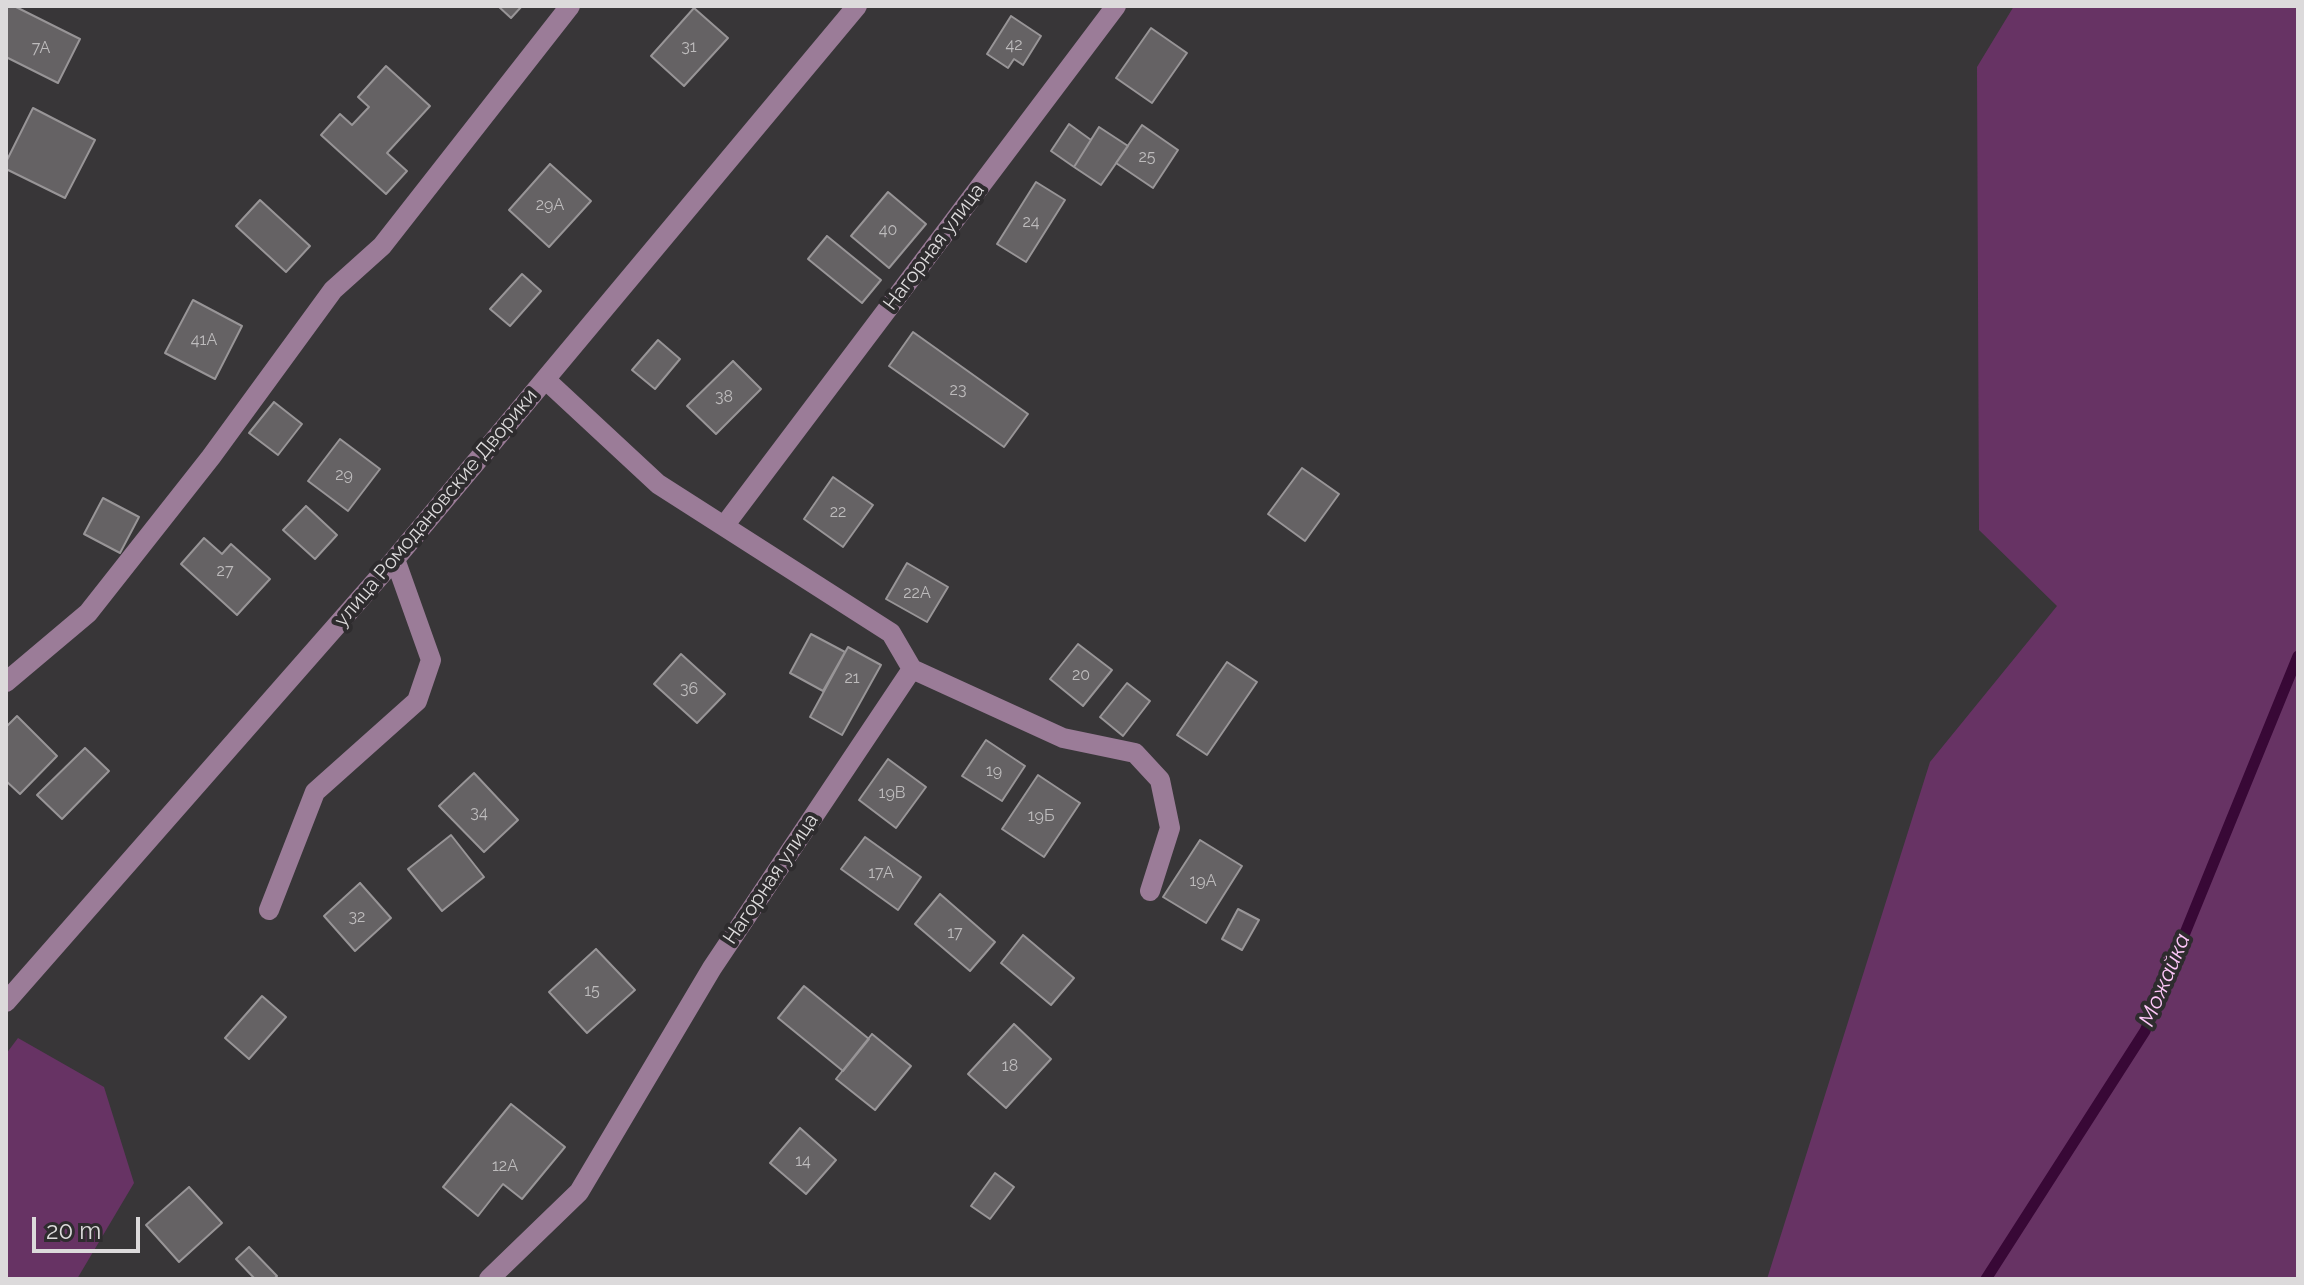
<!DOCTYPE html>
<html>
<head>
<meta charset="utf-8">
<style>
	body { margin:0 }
	#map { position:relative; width:2304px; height:1285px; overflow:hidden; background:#383638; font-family:Raleway,sans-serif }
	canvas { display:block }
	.frame { position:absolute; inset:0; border:8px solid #dcdadb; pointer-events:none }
	.scale { position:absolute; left:32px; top:1217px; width:108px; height:36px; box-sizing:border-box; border:4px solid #dcdadb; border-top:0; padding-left:10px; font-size:24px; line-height:28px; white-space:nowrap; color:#dcdadb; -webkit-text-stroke:6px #2e2c2e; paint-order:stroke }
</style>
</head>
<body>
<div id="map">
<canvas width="2304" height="1285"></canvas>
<div class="frame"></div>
<div class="scale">20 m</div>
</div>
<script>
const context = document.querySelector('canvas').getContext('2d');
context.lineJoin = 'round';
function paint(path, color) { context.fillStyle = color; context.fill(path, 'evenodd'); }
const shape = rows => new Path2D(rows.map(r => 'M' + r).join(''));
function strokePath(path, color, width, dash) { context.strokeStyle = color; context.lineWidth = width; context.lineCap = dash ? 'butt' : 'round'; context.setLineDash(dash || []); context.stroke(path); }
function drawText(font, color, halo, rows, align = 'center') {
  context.font = font + ' Raleway,sans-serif'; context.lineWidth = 8; context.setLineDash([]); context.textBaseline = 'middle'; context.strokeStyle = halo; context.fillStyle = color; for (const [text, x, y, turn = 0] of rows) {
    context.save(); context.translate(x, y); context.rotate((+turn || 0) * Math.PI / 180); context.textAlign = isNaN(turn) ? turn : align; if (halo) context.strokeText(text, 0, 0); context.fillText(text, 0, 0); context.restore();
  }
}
paint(shape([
	[2014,6,2298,6,2298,1279,1767,1279,1930,762,2057,606,1979,530,1977,67],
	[18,1038,104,1087,134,1183,77,1279,6,1279,6,1054]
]), '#673364');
strokePath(shape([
	[1986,1279,2145,1031,2298,656]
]), '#380836', 11);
const building = shape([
	[6,6,14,6,80,39,58,83,6,57,6,6],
	[498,6,522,6,511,18,498,6],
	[694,8,728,38,684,86,651,56,694,8],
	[1011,16,1041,36,1023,65,1014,59,1008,68,987,54,1011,16],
	[1151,28,1187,53,1152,103,1116,78,1151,28],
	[386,66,430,106,387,153,407,171,386,194,321,135,340,114,352,125,369,107,358,97,386,66],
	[33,108,95,140,65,198,6,169,6,162,33,108],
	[1069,124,1091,140,1074,167,1051,151,1069,124],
	[1142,125,1178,150,1153,188,1116,163,1142,125],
	[1099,127,1128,146,1101,185,1074,167,1099,127],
	[550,164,591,201,549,247,509,210,550,164],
	[1036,182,1065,200,1026,262,997,244,1036,182],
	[888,192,926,224,889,268,851,236,888,192],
	[260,200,310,246,286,272,236,226,260,200],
	[827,236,881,280,862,303,808,259,827,236],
	[522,274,541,291,510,326,490,309,522,274],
	[193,300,242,326,215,379,165,353,193,300],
	[913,332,1028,414,1004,447,889,366,913,332],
	[658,340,680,359,655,389,632,370,658,340],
	[733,361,761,389,716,434,687,406,733,361],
	[274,402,302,424,278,455,249,433,274,402],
	[340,439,380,469,348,511,308,481,340,439],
	[1302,468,1339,494,1305,541,1268,514,1302,468],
	[833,477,873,505,843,547,804,519,833,477],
	[103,498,139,517,120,553,84,534,103,498],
	[306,506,337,535,315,559,283,530,306,506],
	[204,538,222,554,231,544,270,579,237,615,181,564,204,538],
	[907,563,948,587,927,622,886,599,907,563],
	[811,634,845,652,823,691,790,673,811,634],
	[1078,644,1112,670,1083,706,1050,679,1078,644],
	[848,647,881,665,842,735,810,717,848,647],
	[681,654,725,694,697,723,654,684,681,654],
	[1227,662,1257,682,1207,755,1177,735,1227,662],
	[1127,683,1150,701,1123,736,1100,717,1127,683],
	[17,716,57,756,20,794,6,781,6,727,17,716],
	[986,740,1025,766,1002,801,962,776,986,740],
	[85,748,109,771,62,819,37,795,85,748],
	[888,759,926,787,896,828,859,800,888,759],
	[474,773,518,820,484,852,439,806,474,773],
	[1038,775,1080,803,1044,857,1002,829,1038,775],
	[451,835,484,877,442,911,408,869,451,835],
	[865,837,921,877,898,910,841,869,865,837],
	[1200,840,1242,866,1206,923,1163,897,1200,840],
	[360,883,391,918,355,951,324,916,360,883],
	[940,894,995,942,970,971,915,924,940,894],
	[1238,909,1259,920,1242,950,1222,939,1238,909],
	[1023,935,1074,978,1051,1005,1001,963,1023,935],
	[596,949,635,990,587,1033,549,992,596,949],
	[804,986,869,1039,843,1071,778,1018,804,986],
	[262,996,286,1017,249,1059,225,1038,262,996],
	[1014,1024,1051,1059,1006,1108,968,1074,1014,1024],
	[872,1034,911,1066,875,1110,836,1079,872,1034],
	[511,1104,565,1147,522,1199,503,1184,478,1216,443,1187,511,1104],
	[800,1128,836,1160,806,1194,770,1163,800,1128],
	[995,1173,1014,1187,990,1219,971,1206,995,1173],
	[189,1187,222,1223,179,1262,146,1225,189,1187],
	[249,1247,277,1276,274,1279,255,1279,236,1259,249,1247]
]);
paint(building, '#656264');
strokePath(building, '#989597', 2);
strokePath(shape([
	[546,380,658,484,891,633,912,669],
	[724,526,1116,6],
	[912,669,1063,738,1135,753,1160,780,1170,828,1150,891],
	[6,682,88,613,211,457,333,290,382,246,570,6],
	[269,910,315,792,417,701,431,660,395,559],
	[6,1002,395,559,857,6],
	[489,1279,579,1192,712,968,912,669]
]), '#9b7c98', 20);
drawText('16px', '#bebcbd', null, [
	["42",1014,45],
	["31",689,47],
	["7А",41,48],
	["25",1147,157],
	["29А",550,205],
	["24",1031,222],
	["40",888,230],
	["41А",204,340],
	["23",958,390],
	["38",724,397],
	["29",344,475],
	["22",838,512],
	["27",225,571],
	["22А",917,593],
	["20",1081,675],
	["21",852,678],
	["36",689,689],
	["19",994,771],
	["19В",892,793],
	["34",479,813],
	["19Б",1041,816],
	["17А",881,873],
	["19А",1203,881],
	["32",357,917],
	["17",955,933],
	["15",592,991],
	["18",1010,1066],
	["14",803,1161],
	["12А",505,1166]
]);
drawText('20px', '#dcdadb', '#2e2c2e', [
	["Нагорная улица",934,247,-53],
	["улица Ромодановские Дворики",436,508,-50],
	["Нагорная улица",771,879,-56]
]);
drawText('italic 22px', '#ffc8fa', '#2e2c2e', [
	["Можайка",2165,980,-67]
]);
</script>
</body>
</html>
